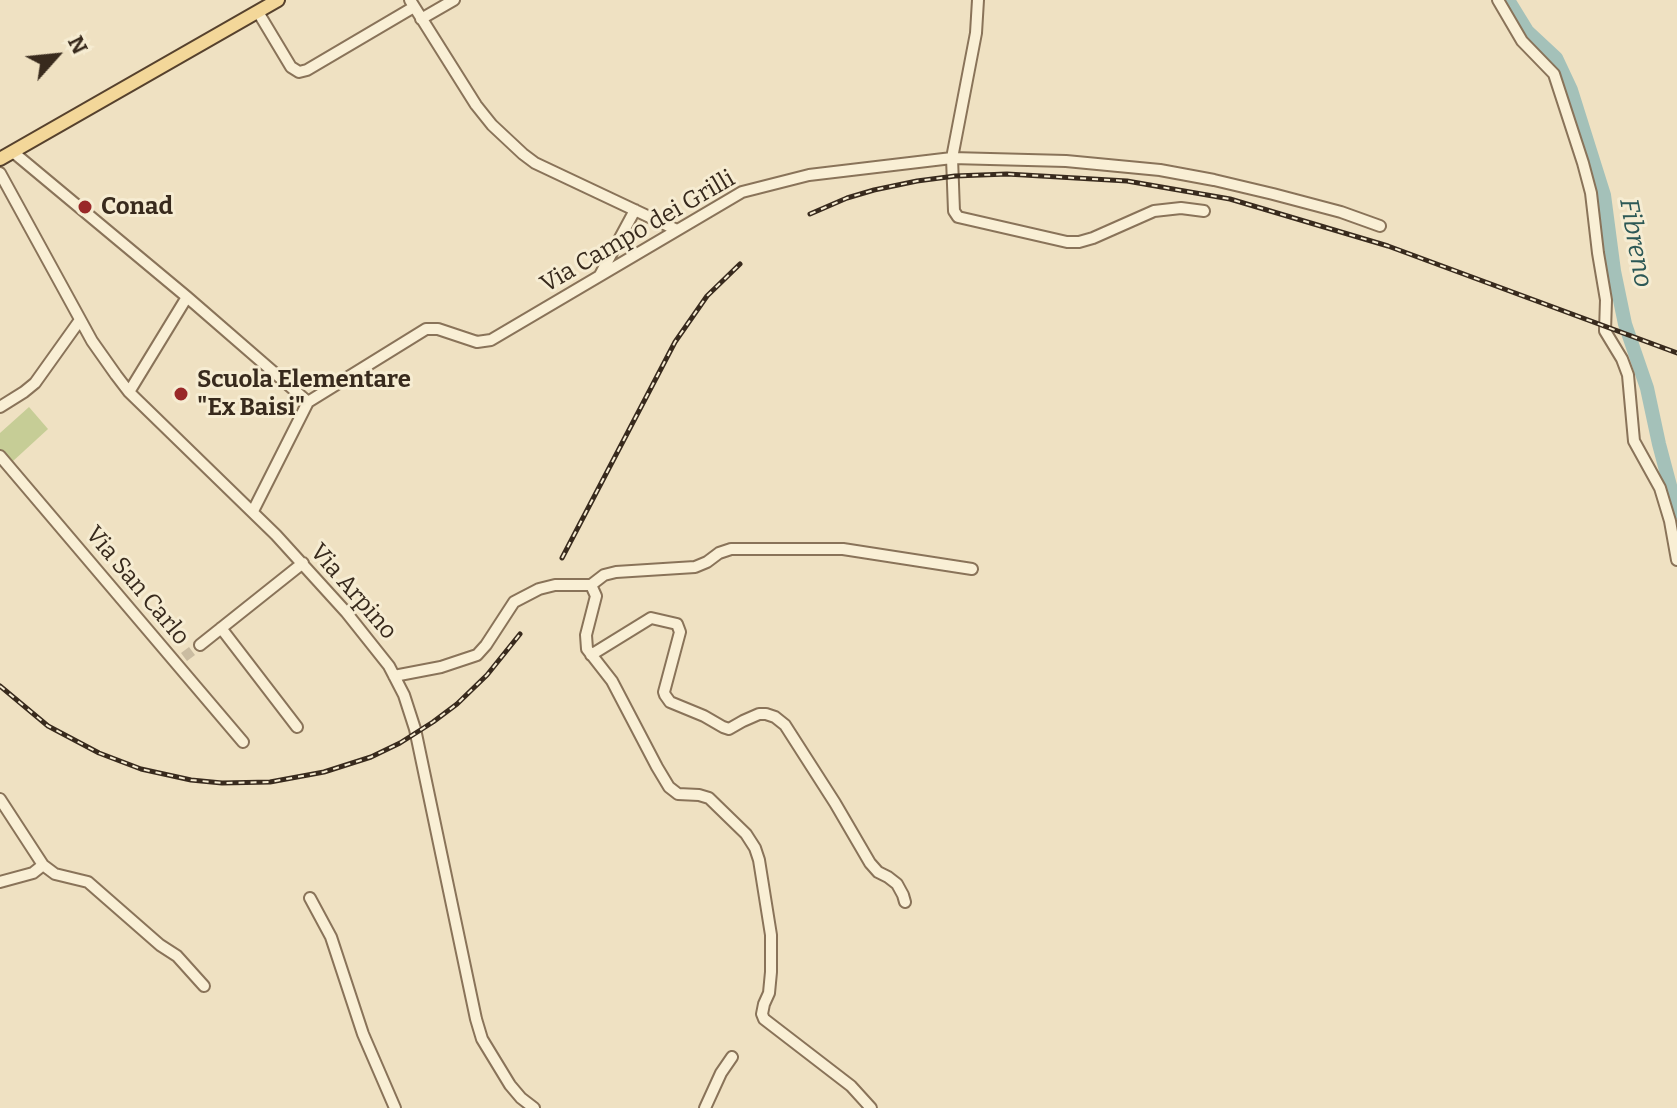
<!DOCTYPE html>
<html>
<head>
<meta charset="utf-8">
<style>
	body { margin:0 }
	#map { position:relative; width:1677px; height:1108px; overflow:hidden; background:#efe1c2; font-family:Bitter,serif }
	canvas { display:block }
	.north { position:absolute; left:16px; top:16px; width:80px; height:80px; -webkit-text-stroke:6px #f6ecd2; paint-order:stroke; rotate:63deg; font-size:22px; font-weight:700; line-height:32px; text-align:center; color:#382a1d }
	.north::after { content:''; display:block; margin:auto; width:28px; height:36px; background:#382a1d; clip-path:polygon(50% 0,100% 100%,50% 72%,0 100%) }
</style>
</head>
<body>
<div id="map">
<canvas width="1677" height="1108"></canvas>
<div class="north">N</div>
</div>
<script>
const context = document.querySelector('canvas').getContext('2d');
context.lineJoin = 'round';
function paint(path, color) { context.fillStyle = color; context.fill(path, 'evenodd'); }
const shape = rows => new Path2D(rows.map(r => 'M' + r).join(''));
function strokePath(path, color, width, dash) { context.strokeStyle = color; context.lineWidth = width; context.lineCap = dash ? 'butt' : 'round'; context.setLineDash(dash || []); context.stroke(path); }
function drawText(font, color, halo, rows, align = 'center') {
  context.font = font + ' Bitter,serif'; context.lineWidth = 6; context.setLineDash([]); context.textBaseline = 'middle'; context.strokeStyle = halo; context.fillStyle = color; for (const [text, x, y, turn = 0] of rows) {
    context.save(); context.translate(x, y); context.rotate((+turn || 0) * Math.PI / 180); context.textAlign = isNaN(turn) ? turn : align; if (halo) context.strokeText(text, 0, 0); context.fillText(text, 0, 0); context.restore();
  }
}
paint(shape([
	[29,407,48,429,12,462,0,449,0,433]
]), '#c6cd96');
strokePath(shape([
	[1508,0,1527,31,1556,58,1571,90,1604,195,1614,271,1625,324,1647,388,1659,444,1677,512]
]), '#a4c1b9', 14);
strokePath(shape([
	[184,657,200,645]
]), '#cabca1', 10, [10, 5]);
const minor = shape([
	[410,0,476,105,492,125,523,154,535,163,677,230],
	[1498,0,1522,41,1554,74,1583,163,1591,193,1598,253,1606,300,1605,331,1622,359,1628,375,1634,441,1660,488,1670,521,1677,560],
	[258,12,291,67,299,72,307,70,414,7],
	[421,19,454,0],
	[13,152,187,297,308,402,253,511],
	[0,173,92,341,116,375,129,392,276,535,346,612,389,666,404,695,415,729,476,1019,482,1039,510,1085,521,1098,534,1108],
	[1204,211,1181,208,1154,211,1093,238,1079,242,1067,242,958,217,954,211,952,158,1066,161,1160,170,1214,180,1273,194,1341,212,1380,226],
	[600,275,635,210],
	[129,392,187,297],
	[308,402,426,329,438,329,477,342,491,340,742,192,809,175,952,158,976,33,978,0],
	[0,407,24,392,35,383,80,320],
	[0,456,243,742],
	[591,585,596,596,586,635,587,649,612,681,657,767,669,787,678,794,699,795,709,798,746,834,755,848,759,860,771,935,771,972,769,993,764,1004,762,1014,764,1019,851,1086,871,1108],
	[221,628,297,727],
	[200,645,303,563],
	[591,655,651,618,677,624,680,632,664,692,665,695,670,702,704,716,723,727,729,729,743,721,759,714,766,714,775,717,785,725,835,803,870,863,878,872,888,877,897,884,903,895,905,902],
	[394,676,441,667,477,655,486,645,514,602,539,589,555,585,591,585,604,575,616,572,695,567,707,562,719,553,731,549,843,549,972,569],
	[0,799,43,865,55,874,88,882,160,945,177,956,204,986],
	[0,882,33,873,43,865],
	[310,898,331,937,363,1034,395,1108],
	[705,1108,721,1073,732,1057]
]);
const major = shape([
	[0,159,278,0]
]);
strokePath(minor, '#897359', 14);
strokePath(major, '#56412d', 16);
strokePath(minor, '#f9efd5', 10);
strokePath(major, '#f3d799', 12);
const rail = shape([
	[810,214,847,198,874,190,917,181,955,176,1007,174,1127,181,1230,199,1388,246,1677,353],
	[562,558,675,342,707,296,740,264],
	[0,686,48,726,99,753,141,769,191,780,222,783,270,782,324,772,371,757,400,743,433,722,457,704,487,675,520,634]
]);
strokePath(rail, '#382a1d', 5);
strokePath(rail, '#f6ecd2', 2, [6]);
for (const [x, y, r, color] of [
	[85,207,8,"#992828"],
	[181,394,8,"#992828"]
]) { const dot = new Path2D(); dot.arc(x, y, r, 0, 2 * Math.PI); context.fillStyle = color; context.fill(dot); strokePath(dot, '#f6ecd2', 3); }
drawText('bold 24px', '#382a1d', '#f6ecd2', [
	["Conad",101,207],
	["Scuola Elementare",197,380],
	["\"Ex Baisi\"",197,408]
], 'left');
drawText('24px', '#382a1d', '#f6ecd2', [
	["Via Campo dei Grilli",638,232,-30],
	["Via San Carlo",137,586,50],
	["Via Arpino",353,592,49]
]);
drawText('italic 26px', '#2c5856', '#f6ecd2', [
	["Fibreno",1635,243,80]
]);
</script>
</body>
</html>
